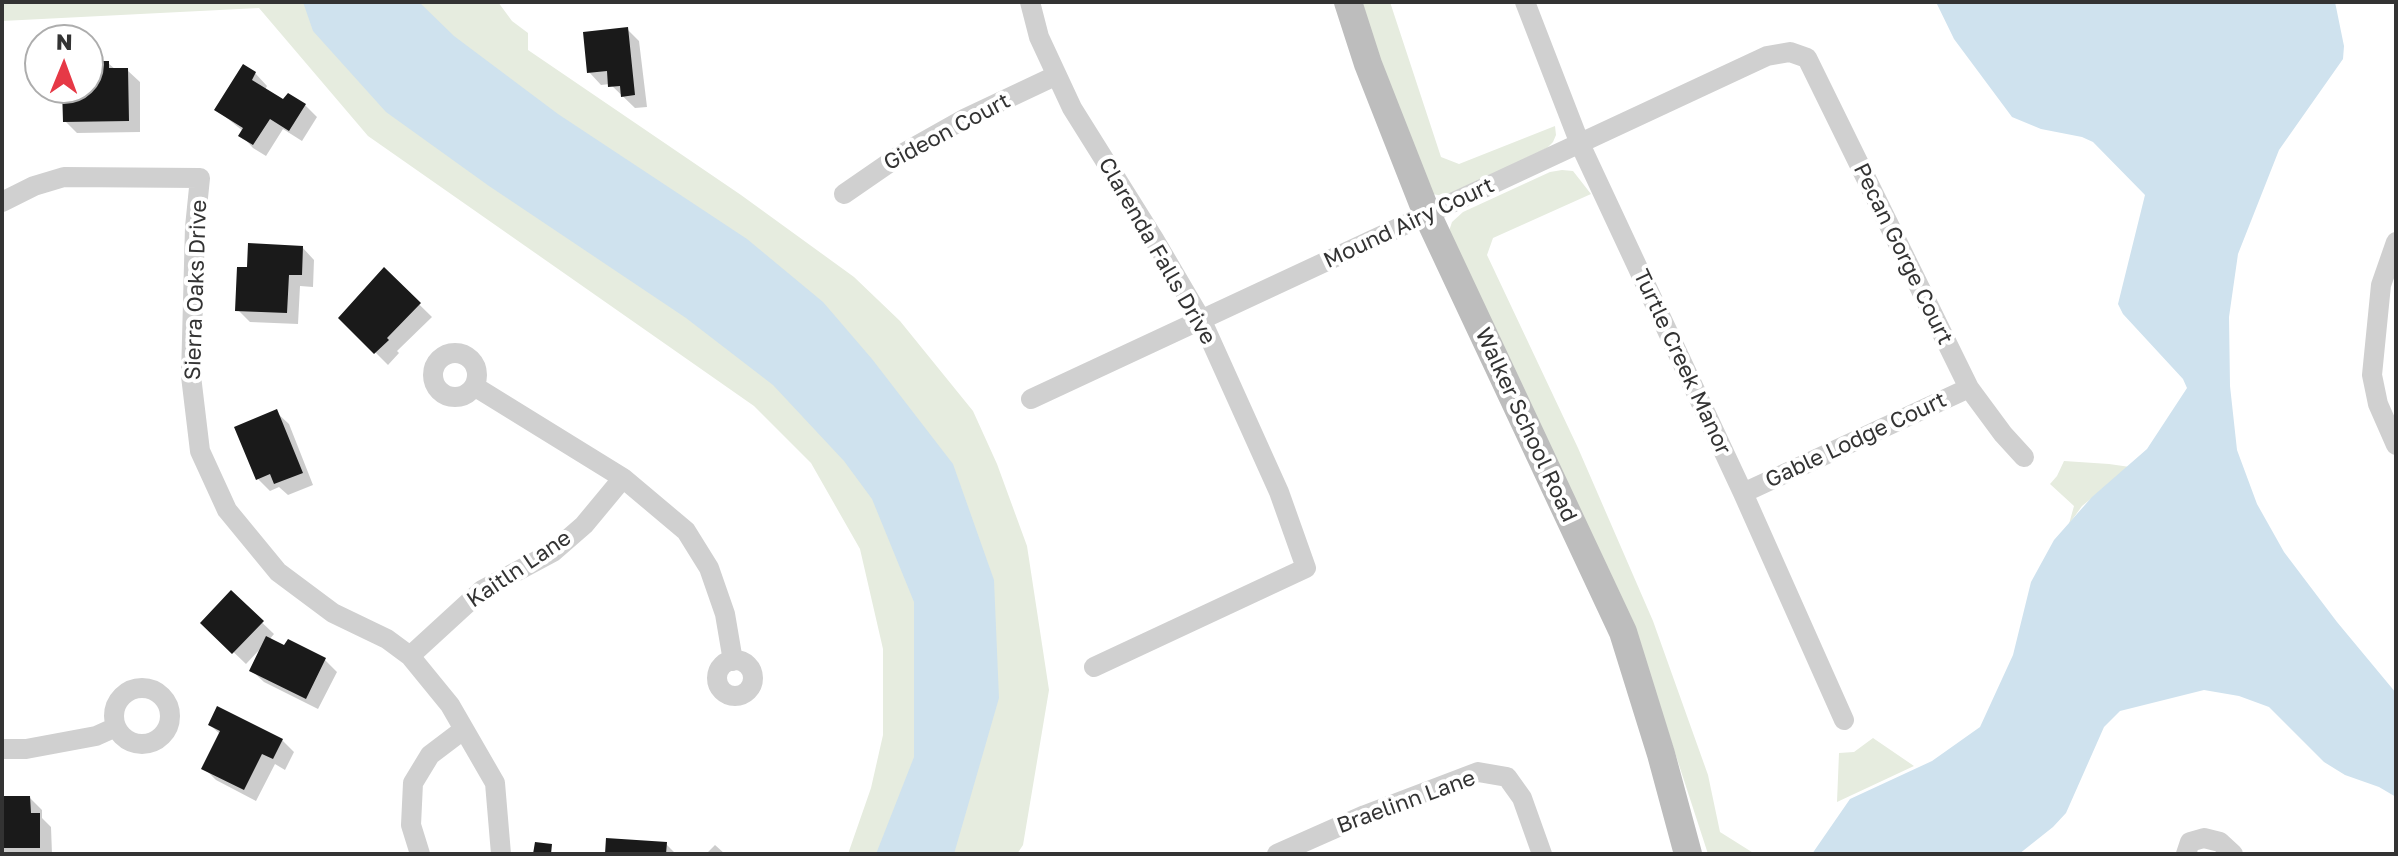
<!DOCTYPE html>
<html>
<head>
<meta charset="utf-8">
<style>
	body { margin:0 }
	#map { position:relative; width:2398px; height:856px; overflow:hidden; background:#fff; font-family:"Golos Text",sans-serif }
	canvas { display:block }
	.frame { position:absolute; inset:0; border:4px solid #333; pointer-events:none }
	.north { position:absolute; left:24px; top:24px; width:80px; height:80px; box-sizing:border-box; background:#fff; border:2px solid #adadad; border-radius:50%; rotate:1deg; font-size:22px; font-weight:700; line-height:32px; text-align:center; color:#333 }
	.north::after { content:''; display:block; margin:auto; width:28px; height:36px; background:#e63946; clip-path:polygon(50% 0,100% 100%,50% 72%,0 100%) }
</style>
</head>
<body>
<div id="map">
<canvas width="2398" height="856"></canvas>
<div class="frame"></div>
<div class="north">N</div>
</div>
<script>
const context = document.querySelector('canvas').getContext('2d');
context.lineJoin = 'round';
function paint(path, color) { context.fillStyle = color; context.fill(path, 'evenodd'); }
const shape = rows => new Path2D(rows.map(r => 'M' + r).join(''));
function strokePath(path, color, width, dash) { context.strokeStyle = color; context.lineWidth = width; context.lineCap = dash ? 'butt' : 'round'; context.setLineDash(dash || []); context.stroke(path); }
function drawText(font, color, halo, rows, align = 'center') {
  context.font = font + ' "Golos Text",sans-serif'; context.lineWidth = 8; context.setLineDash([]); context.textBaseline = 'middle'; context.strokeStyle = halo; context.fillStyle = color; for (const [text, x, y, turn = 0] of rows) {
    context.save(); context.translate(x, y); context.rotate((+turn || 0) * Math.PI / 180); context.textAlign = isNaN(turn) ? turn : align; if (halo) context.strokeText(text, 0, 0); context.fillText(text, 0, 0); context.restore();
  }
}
paint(shape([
	[2,2,498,2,512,21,528,33,528,50,741,195,854,277,900,321,973,411,997,464,1027,546,1049,690,1023,845,1017,854,848,854,871,788,883,735,883,649,860,549,811,463,754,406,368,136,259,8,2,21],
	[1354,2,1390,2,1441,157,1459,164,1555,126,1556,135,1553,142,1547,148,1454,192,1444,196,1432,194],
	[1562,170,1573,171,1591,194,1493,238,1487,255,1578,448,1653,621,1708,775,1720,832,1755,854,1708,854,1636,633,1448,234,1452,222,1463,212,1550,172],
	[2064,461,2109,464,2130,467,2082,506,2069,524,2074,506,2050,484,2057,476],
	[1873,738,1914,766,1837,802,1839,753,1854,752]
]), '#e6ecdf');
paint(shape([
	[303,2,419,2,454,36,558,114,747,239,823,302,872,359,953,464,994,580,999,698,954,854,876,854,914,757,914,602,872,499,844,461,773,385,686,318,489,186,386,112,313,31],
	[1936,2,2335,2,2344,46,2343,59,2279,150,2238,254,2229,317,2230,386,2237,450,2257,504,2284,552,2337,622,2396,693,2396,797,2379,787,2345,775,2324,762,2269,707,2239,696,2204,690,2120,711,2104,727,2066,813,2053,827,2019,854,1812,854,1850,799,1932,761,1980,727,2013,655,2031,582,2054,540,2092,497,2147,449,2187,388,2183,379,2123,314,2118,304,2145,195,2093,142,2082,137,2041,129,2012,117,1954,39]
]), '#cfe2ee');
paint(shape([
	[627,29,639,41,647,107,635,108,610,84,601,85,589,72],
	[88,63,108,63,116,70,127,70,140,82,140,132,77,133,65,121,64,88,88,88],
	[255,73,267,86,265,90,284,102,305,105,317,117,302,141,283,129,266,156,253,148,241,135,243,131,217,110],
	[302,247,314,260,313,287,300,286,298,324,250,322,238,310,249,269],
	[384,270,432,317,397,351,399,353,388,365,341,318],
	[276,412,289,424,313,485,288,495,279,487,270,491,258,479],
	[231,593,274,634,269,640,325,660,337,672,318,709,264,682,251,670,262,647,246,664,203,623],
	[210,725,282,740,294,752,285,770,275,764,256,801,216,780,204,768,221,735],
	[2,794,6,798,30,798,42,810,42,818,51,827,52,854,2,854],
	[666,844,676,854,607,854],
	[715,845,725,854,706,854]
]), '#0003');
paint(shape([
	[628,27,635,95,621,97,620,86,608,87,607,71,587,73,583,32],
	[88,61,109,61,109,68,128,68,129,121,63,122,62,88,88,88],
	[243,64,256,72,252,80,283,99,288,93,306,104,289,131,270,119,253,145,238,136,243,128,214,110],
	[248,243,303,246,302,275,289,275,287,313,235,311,237,267,247,267],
	[384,267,421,303,387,338,389,340,374,354,338,318],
	[277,409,303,473,274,484,270,474,256,480,234,427],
	[231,590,264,621,232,654,200,623],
	[266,636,284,645,288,639,326,658,306,699,249,671],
	[217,706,283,739,273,759,262,754,244,790,201,769,220,731,208,725],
	[2,796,30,796,31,813,40,813,40,848,2,848],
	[606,838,667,842,666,854,605,854],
	[535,842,552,844,551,854,533,854]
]), '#1a1a1a');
strokePath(shape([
	[1030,2,1039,37,1072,108,1154,239,1202,321,1279,492,1306,568,1094,667],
	[1525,2,1580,144,1743,493,1844,720],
	[844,194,902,154,966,118,1055,76],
	[2,202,34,186,64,177,200,178,195,227,191,376,200,451,227,510,278,572,333,613,387,639,410,656,450,705,495,783,501,854],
	[2396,242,2381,285,2372,375,2378,404,2396,445],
	'433 375a22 22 0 1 1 44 0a22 22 0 1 1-44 0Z',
	[474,386,623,478,686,531,709,568,725,614,733,661],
	[1031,399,1767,56,1790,52,1807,58,1969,388,2003,434,2024,457],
	[1743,493,1969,388],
	[410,656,482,590,553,552,584,525,623,478],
	'717 678a18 18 0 1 1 36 0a18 18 0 1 1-36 0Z',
	'114 716a28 28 0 1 1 56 0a28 28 0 1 1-56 0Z',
	[2,749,26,749,96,736,116,727],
	[420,854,411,825,413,783,430,755,463,730],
	[1277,854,1365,815,1478,772,1507,777,1522,798,1542,854],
	[2186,854,2190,842,2204,838,2220,842,2233,854]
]), '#d0d0d0', 20);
strokePath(shape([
	[1348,2,1368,64,1427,214,1623,632,1661,754,1688,854]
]), '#bdbdbd', 28);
drawText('22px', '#333', '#fff', [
	["Gideon Court",947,132,-28],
	["Mound Airy Court",1409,223,-25],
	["Clarenda Falls Drive",1157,251,60],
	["Pecan Gorge Court",1903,254,64],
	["Sierra Oaks Drive",196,290,-88],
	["Turtle Creek Manor",1682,362,65],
	["Walker School Road",1526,425,65],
	["Gable Lodge Court",1856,440,-25],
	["Kaitln Lane",519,569,-34],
	["Braelinn Lane",1406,802,-20]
]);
</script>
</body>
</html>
